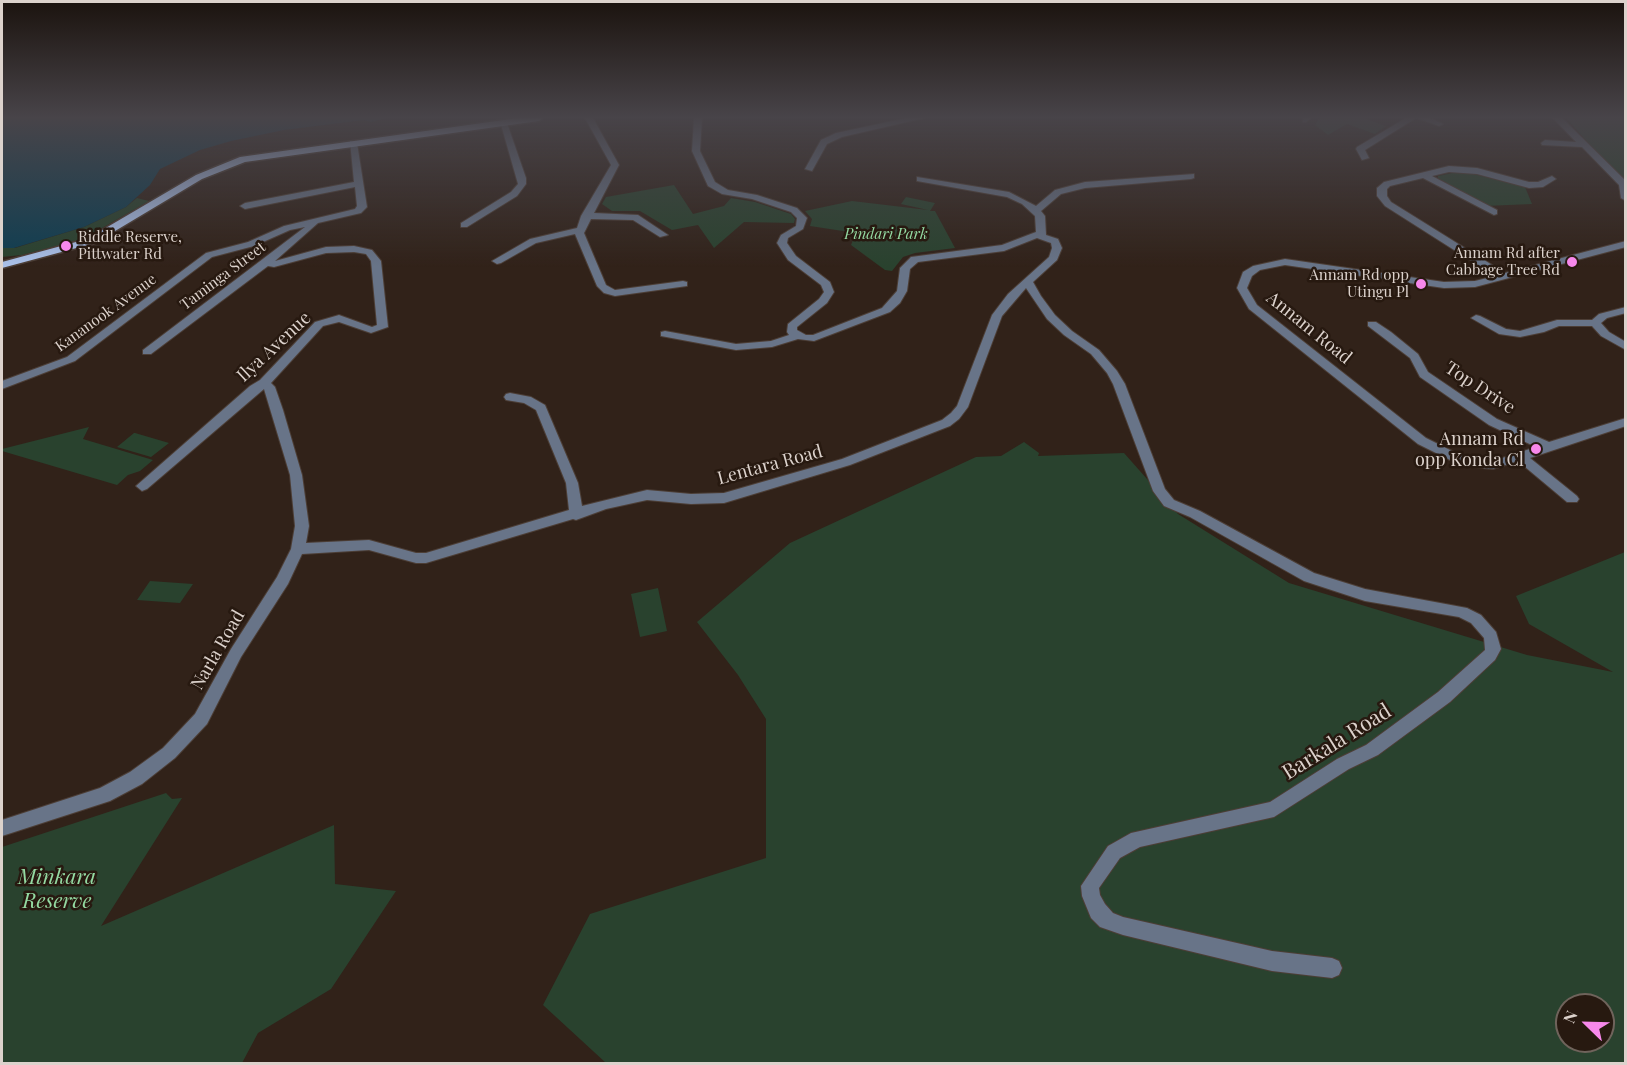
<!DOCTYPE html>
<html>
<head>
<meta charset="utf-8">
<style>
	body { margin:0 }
	#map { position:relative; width:1627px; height:1065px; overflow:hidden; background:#312219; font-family:"Playfair Display",serif }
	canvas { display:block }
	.frame { position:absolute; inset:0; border:3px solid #dcd2cc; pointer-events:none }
	.north { position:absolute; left:1555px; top:993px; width:60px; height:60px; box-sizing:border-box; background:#271910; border:2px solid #6f635b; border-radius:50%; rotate:293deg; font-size:16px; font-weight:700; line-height:24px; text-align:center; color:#dcd2cc }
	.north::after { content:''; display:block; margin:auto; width:21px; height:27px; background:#f788eb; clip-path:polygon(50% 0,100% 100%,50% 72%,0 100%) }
</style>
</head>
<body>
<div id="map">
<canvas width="1627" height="1065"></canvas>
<div class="frame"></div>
<div class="north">N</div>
</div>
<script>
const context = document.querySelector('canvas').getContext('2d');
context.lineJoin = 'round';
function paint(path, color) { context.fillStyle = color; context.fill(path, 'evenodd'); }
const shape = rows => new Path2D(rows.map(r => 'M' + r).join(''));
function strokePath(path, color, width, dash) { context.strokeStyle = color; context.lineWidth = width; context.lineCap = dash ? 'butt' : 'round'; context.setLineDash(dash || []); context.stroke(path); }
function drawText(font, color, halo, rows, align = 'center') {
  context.font = font + ' "Playfair Display",serif'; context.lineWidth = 5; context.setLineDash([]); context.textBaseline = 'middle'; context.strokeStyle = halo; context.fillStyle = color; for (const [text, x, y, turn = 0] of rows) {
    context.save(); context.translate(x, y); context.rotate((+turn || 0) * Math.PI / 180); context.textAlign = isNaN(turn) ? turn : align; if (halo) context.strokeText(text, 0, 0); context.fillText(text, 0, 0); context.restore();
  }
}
paint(shape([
	[1319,118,1364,118,1386,126,1375,134,1347,124,1328,135,1315,125],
	[1566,118,1625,118,1625,185,1625,184],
	[1462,171,1525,187,1532,204,1485,206,1438,178,1438,176],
	[674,185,693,214,724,206,731,198,755,202,791,214,795,219,794,223,744,222,714,248,698,225,672,230,640,211,612,211,602,204,606,197],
	[906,197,935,203,930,211,935,211,955,248,915,253,903,257,892,271,885,270,851,245,856,233,810,226,812,219,805,211,852,201,928,210,901,204],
	[137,198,149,201,83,239,22,255,2,257,2,248,15,248,84,227,126,207],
	[89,427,83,439,153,460,140,471,128,475,117,485,2,451,2,449],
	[134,433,135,433,169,443,151,457,117,447],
	[1024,442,1039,453,1038,456,1124,453,1178,514,1289,583,1527,655,1613,672,1529,624,1516,596,1625,552,1625,1063,606,1063,543,1005,590,914,766,858,766,719,738,675,697,622,790,543,976,457,1001,456],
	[1567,1005,1603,1005,1603,1041,1567,1041],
	[150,581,193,584,180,603,137,600],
	[658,588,667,631,640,637,631,594],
	[166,793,172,799,182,798,101,926,334,825,335,884,396,891,331,989,258,1033,242,1063,2,1063,2,847]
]), '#29422e');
paint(shape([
	[2,118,387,118,371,122,364,120,284,130,231,141,200,150,160,169,150,185,126,207,84,227,14,248,2,248]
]), '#0e3e52');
const minor = shape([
	[585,118,593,118,619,165,594,213,638,215,668,235,660,237,633,220,591,219,584,233,606,285,615,290,683,281,687,282,687,286,615,296,604,293,597,286,575,234,536,243,501,263,497,264,492,261,530,239,577,228,581,216,611,165,585,118],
	[694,118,702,118,700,151,715,182,728,190,757,195,797,208,807,218,803,229,788,238,787,243,796,256,830,282,834,292,827,303,797,327,797,330,806,335,813,335,882,308,897,291,900,268,911,257,1002,245,1036,232,1035,216,1022,204,1007,197,917,181,917,177,1009,192,1036,206,1055,190,1085,182,1194,174,1194,178,1191,179,1085,188,1061,194,1041,211,1045,216,1046,235,1058,239,1062,248,1057,260,1033,282,1041,296,1055,315,1072,331,1099,350,1117,371,1125,384,1165,489,1174,500,1200,511,1314,573,1365,589,1467,608,1481,615,1496,632,1501,649,1495,660,1450,702,1378,755,1349,769,1274,817,1140,847,1120,858,1099,888,1100,895,1105,904,1113,913,1123,917,1272,951,1332,958,1339,961,1342,968,1339,975,1332,978,1272,971,1123,935,1100,927,1091,918,1082,896,1081,886,1108,846,1131,833,1270,802,1337,759,1366,745,1438,692,1485,650,1484,638,1471,623,1459,617,1365,601,1304,581,1190,517,1164,506,1153,491,1113,384,1107,373,1091,354,1064,335,1047,319,1026,288,1002,316,968,407,959,419,950,426,850,465,724,503,691,504,647,500,606,509,576,520,573,519,426,563,416,563,369,550,302,554,288,584,241,657,207,724,175,758,142,784,110,801,2,836,2,820,100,788,130,772,163,748,195,714,231,649,277,577,291,549,295,526,290,475,264,389,147,489,142,491,136,486,250,386,260,380,315,322,339,315,372,327,377,325,371,261,366,254,354,252,326,253,274,267,268,266,151,354,143,354,143,350,305,227,290,230,254,246,212,257,75,361,2,389,2,381,67,357,206,253,248,242,284,226,355,209,357,206,355,187,245,209,240,206,245,203,354,182,350,141,357,143,367,207,361,213,318,223,275,261,326,247,354,246,372,250,381,261,388,327,371,333,339,322,323,326,271,383,275,387,283,410,302,475,309,526,306,543,369,540,416,553,426,553,569,510,566,483,536,410,524,403,506,400,504,397,506,394,510,393,531,397,545,405,578,483,582,506,647,490,691,494,724,493,842,459,942,420,951,413,957,406,992,315,1008,294,1049,257,1052,248,1051,243,1037,238,1004,251,918,262,910,269,907,291,900,303,890,312,814,341,798,339,772,347,736,350,661,336,661,332,665,331,736,344,771,341,789,335,787,332,788,324,819,299,824,292,821,285,788,260,777,243,781,235,796,226,797,218,791,212,752,199,722,194,708,186,692,151,694,118],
	[907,118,924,118,842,137,827,144,812,171,805,169,821,140,836,133,907,118],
	[1303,118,1311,118,1306,122,1303,122,1303,118],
	[1406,118,1416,118,1365,150,1369,158,1362,160,1356,149,1357,147,1406,118],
	[1417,118,1430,118,1443,124,1439,126,1417,118],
	[1553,118,1562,118,1626,181,1626,201,1621,198,1619,185,1582,147,1542,145,1541,143,1545,140,1576,142,1553,118],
	[500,121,507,123,526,178,526,184,517,196,467,227,461,227,461,223,511,192,518,184,500,121],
	[1449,166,1477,168,1529,182,1538,182,1552,176,1556,179,1543,187,1529,188,1477,174,1449,172,1432,176,1497,210,1497,214,1494,215,1423,178,1390,186,1387,189,1387,196,1391,202,1505,273,1626,241,1626,247,1475,287,1444,288,1285,265,1260,270,1252,276,1247,288,1257,305,1426,438,1458,454,1473,459,1493,461,1536,447,1489,425,1420,377,1410,358,1368,326,1368,322,1376,322,1391,332,1418,354,1428,372,1497,419,1549,442,1626,418,1626,426,1530,458,1577,496,1579,499,1577,502,1567,502,1518,461,1493,469,1472,467,1450,460,1418,444,1249,309,1237,288,1243,272,1253,266,1285,259,1444,282,1475,281,1495,276,1385,206,1377,196,1377,188,1384,182,1449,166],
	[1626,307,1626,313,1607,318,1601,323,1609,332,1626,342,1626,350,1601,336,1592,326,1559,326,1544,332,1520,337,1499,334,1471,318,1476,315,1480,316,1506,329,1520,331,1557,320,1592,320,1599,314,1626,307]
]);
const major = shape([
	[518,118,543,118,539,121,245,162,202,179,95,243,2,268,2,262,87,239,196,175,240,157,518,118]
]);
strokePath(minor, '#4c3e36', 2);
strokePath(major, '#4c3e36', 3);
paint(minor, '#687488');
paint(major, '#abc2eb');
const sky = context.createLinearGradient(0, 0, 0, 267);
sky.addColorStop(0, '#1b130e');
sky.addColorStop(0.44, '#484449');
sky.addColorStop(1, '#48444900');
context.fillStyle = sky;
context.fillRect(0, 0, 1627, 267);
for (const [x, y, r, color] of [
	[66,246,6,"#f788eb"],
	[1572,262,6,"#f788eb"],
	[1421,284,6,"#f788eb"],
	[1536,449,6,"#f788eb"]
]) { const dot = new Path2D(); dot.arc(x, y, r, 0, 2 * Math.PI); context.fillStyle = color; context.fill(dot); strokePath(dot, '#271910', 2); }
drawText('italic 15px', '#94daa2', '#271910', [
	["Pindari Park",886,234]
]);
drawText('15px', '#dcd2cc', '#271910', [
	["Riddle Reserve,",78,237,"left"],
	["Pittwater Rd",78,254,"left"],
	["Annam Rd after",1560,253],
	["Cabbage Tree Rd",1560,270],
	["Annam Rd opp",1409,275],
	["Utingu Pl",1409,292]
], 'right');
drawText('15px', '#dcd2cc', '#271910', [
	["Taminga Street",223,276,-37],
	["Kananook Avenue",106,313,-36]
]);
drawText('18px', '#dcd2cc', '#271910', [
	["Annam Road",1309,328,39],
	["Ilya Avenue",274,347,-43],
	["Top Drive",1480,388,33],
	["Lentara Road",770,465,-15],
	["Narla Road",218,650,-60]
]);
drawText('18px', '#dcd2cc', '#271910', [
	["Annam Rd",1524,439],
	["opp Konda Cl",1524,460]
], 'right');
drawText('21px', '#dcd2cc', '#271910', [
	["Barkala Road",1337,742,-32]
]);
drawText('italic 21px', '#94daa2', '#271910', [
	["Minkara",57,877],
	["Reserve",57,901]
]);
</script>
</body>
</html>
